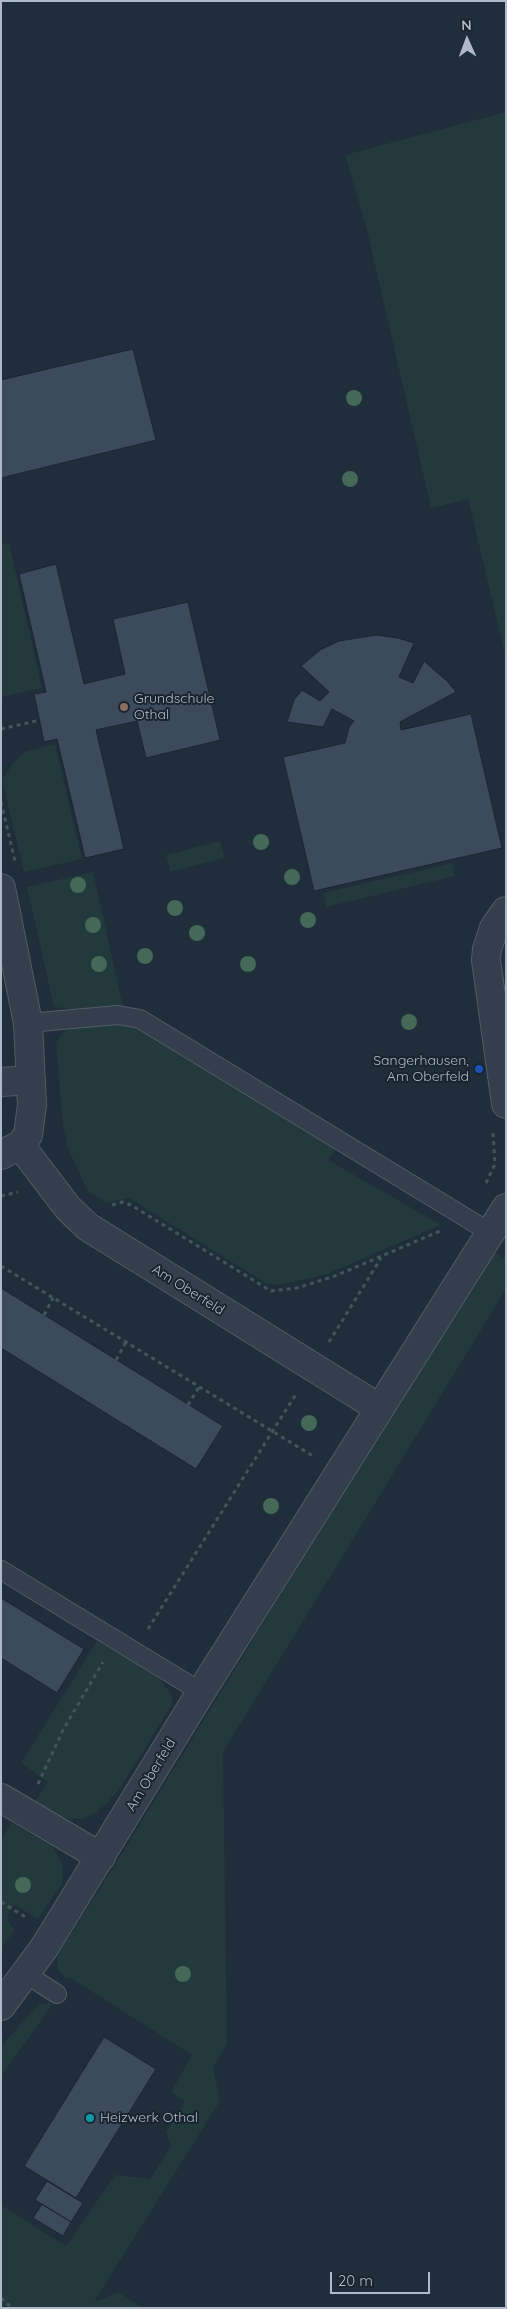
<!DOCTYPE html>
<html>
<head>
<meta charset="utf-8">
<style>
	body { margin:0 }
	#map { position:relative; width:507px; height:2309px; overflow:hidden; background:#202d3b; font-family:Quicksand,sans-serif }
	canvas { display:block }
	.frame { position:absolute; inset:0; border:2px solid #afb9c8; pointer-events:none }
	.north { position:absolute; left:442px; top:15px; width:50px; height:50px; -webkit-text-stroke:4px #192430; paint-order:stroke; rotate:358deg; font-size:14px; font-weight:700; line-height:20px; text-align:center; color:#afb9c8 }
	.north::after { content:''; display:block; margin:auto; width:18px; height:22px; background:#afb9c8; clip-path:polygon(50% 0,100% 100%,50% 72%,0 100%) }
	.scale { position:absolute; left:330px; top:2272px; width:100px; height:22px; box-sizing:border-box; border:2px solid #afb9c8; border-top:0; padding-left:6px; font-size:15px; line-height:18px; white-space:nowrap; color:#afb9c8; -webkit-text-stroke:4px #192430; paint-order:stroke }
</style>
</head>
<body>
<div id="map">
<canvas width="507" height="2309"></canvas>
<div class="frame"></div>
<div class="north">N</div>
<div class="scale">20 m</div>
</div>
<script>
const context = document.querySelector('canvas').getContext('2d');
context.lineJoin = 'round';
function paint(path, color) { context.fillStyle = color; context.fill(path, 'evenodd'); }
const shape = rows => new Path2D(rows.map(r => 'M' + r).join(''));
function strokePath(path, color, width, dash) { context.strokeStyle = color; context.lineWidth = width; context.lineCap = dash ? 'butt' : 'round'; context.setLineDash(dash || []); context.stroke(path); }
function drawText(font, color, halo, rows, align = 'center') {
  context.font = font + ' Quicksand,sans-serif'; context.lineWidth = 4; context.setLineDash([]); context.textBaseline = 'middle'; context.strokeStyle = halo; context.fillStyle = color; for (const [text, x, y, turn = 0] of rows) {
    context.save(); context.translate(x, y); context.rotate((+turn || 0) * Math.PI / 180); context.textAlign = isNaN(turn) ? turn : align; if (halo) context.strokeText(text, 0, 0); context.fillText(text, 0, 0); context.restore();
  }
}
paint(shape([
	[506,112,506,658,468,499,431,508,366,226,345,155],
	[9,543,42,688,1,697,1,545],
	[55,744,82,859,24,872,2,780,14,762,25,752],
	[220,841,225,858,170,872,166,855],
	[452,863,455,876,326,907,323,893],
	[93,872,123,1006,72,1009,54,1007,27,887],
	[121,1022,139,1027,337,1148,328,1160,441,1225,327,1274,279,1285,267,1284,129,1198,106,1203,87,1190,68,1148,63,1126,56,1043,63,1033,73,1027],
	[491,1251,506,1259,506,1289,223,1752,227,2044,213,2068,220,2101,94,2302,118,2292,143,2308,1,2308,1,2205,66,2246,115,2175,150,2179,171,2146,166,2132,185,2101,171,2092,192,2055,69,1977,67,1979,59,1971,57,1963,58,1954,113,1868],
	[97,1641,134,1662,160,1679,171,1694,173,1703,120,1788,108,1802,96,1813,83,1819,65,1818,51,1813,34,1803,48,1782,21,1763],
	[12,1823,52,1846,62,1863,63,1874,62,1884,38,1919,15,1905,9,1912,7,1920,15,1930,1,1948,1,1839],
	[49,2003,52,2005,1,2076,1,2046,39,2004]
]), '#223a3c');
const building = shape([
	[133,349,156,440,1,478,1,380,133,349],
	[56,564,84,684,125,674,113,619,188,602,220,740,146,758,137,721,96,730,124,849,85,858,57,739,44,742,34,694,46,692,19,574,56,564],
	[376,635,398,638,414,643,399,677,413,683,424,661,448,682,456,692,400,722,401,730,471,714,502,848,314,891,283,757,345,743,349,727,354,721,332,709,323,727,287,722,294,700,302,690,320,701,329,692,301,666,320,650,339,641,376,635],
	[1,1288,223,1426,196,1469,1,1348,1,1288],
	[1,1598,84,1649,57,1693,1,1658,1,1598],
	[104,2037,156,2069,76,2198,24,2166,104,2037],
	[47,2181,83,2203,71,2222,35,2200,47,2181],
	[42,2204,71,2222,63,2236,33,2218,42,2204]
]);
paint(building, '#3c4b5b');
strokePath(building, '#1b2632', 1);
const lane = shape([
	[28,1023,118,1015,140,1019,491,1233],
	[1,1570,201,1692],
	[26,1974,57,1994]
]);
const street = shape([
	[1,888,28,1023,32,1105,28,1135,20,1145,1,1155],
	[506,911,494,928,487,949,486,960,506,1104],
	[1,1082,31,1080],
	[20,1145,68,1208,88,1227,379,1408],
	[1,1798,101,1857],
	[1,2006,44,1948,201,1692,506,1208]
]);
strokePath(lane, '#525c69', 20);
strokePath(street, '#525c69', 30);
strokePath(shape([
	[1,729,40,720],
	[1,802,15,861],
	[486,1183,495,1164,493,1132],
	[1,1196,18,1192],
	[112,1205,122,1202,131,1205,271,1291,297,1288,335,1276,440,1231],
	[1,1266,313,1456],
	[44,1315,53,1298],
	[329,1342,381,1258],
	[116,1360,126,1342],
	[188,1405,199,1387],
	[148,1629,296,1394],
	[38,1784,63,1730,103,1662],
	[1,1902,27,1918],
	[1,2298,12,2308]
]), '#40575a', 3, [4, 4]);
strokePath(lane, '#343e4c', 18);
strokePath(street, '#343e4c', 28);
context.fillStyle = '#456958';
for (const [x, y] of [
	[354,398],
	[350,479],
	[261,842],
	[292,877],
	[78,885],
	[175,908],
	[308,920],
	[93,925],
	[197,933],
	[145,956],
	[99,964],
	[248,964],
	[409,1022],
	[309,1423],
	[271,1506],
	[23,1885],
	[183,1974]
]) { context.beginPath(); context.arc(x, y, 8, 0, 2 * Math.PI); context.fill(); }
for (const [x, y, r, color] of [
	[124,707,5,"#8d6e63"],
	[479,1069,5,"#1a4fb4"],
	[90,2118,5,"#0f9aa8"]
]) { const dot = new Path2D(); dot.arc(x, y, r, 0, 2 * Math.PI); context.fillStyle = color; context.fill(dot); strokePath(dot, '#192430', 2); }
drawText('14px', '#afb9c8', '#192430', [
	["Grundschule",134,699],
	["Othal",134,715],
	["Sangerhausen,",469,1061,"right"],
	["Am Oberfeld",469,1077,"right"],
	["Heizwerk Othal",100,2118]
], 'left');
drawText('14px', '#afb9c8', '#192430', [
	["Am Oberfeld",188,1290,32],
	["Am Oberfeld",151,1775,-59]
]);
</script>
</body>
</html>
